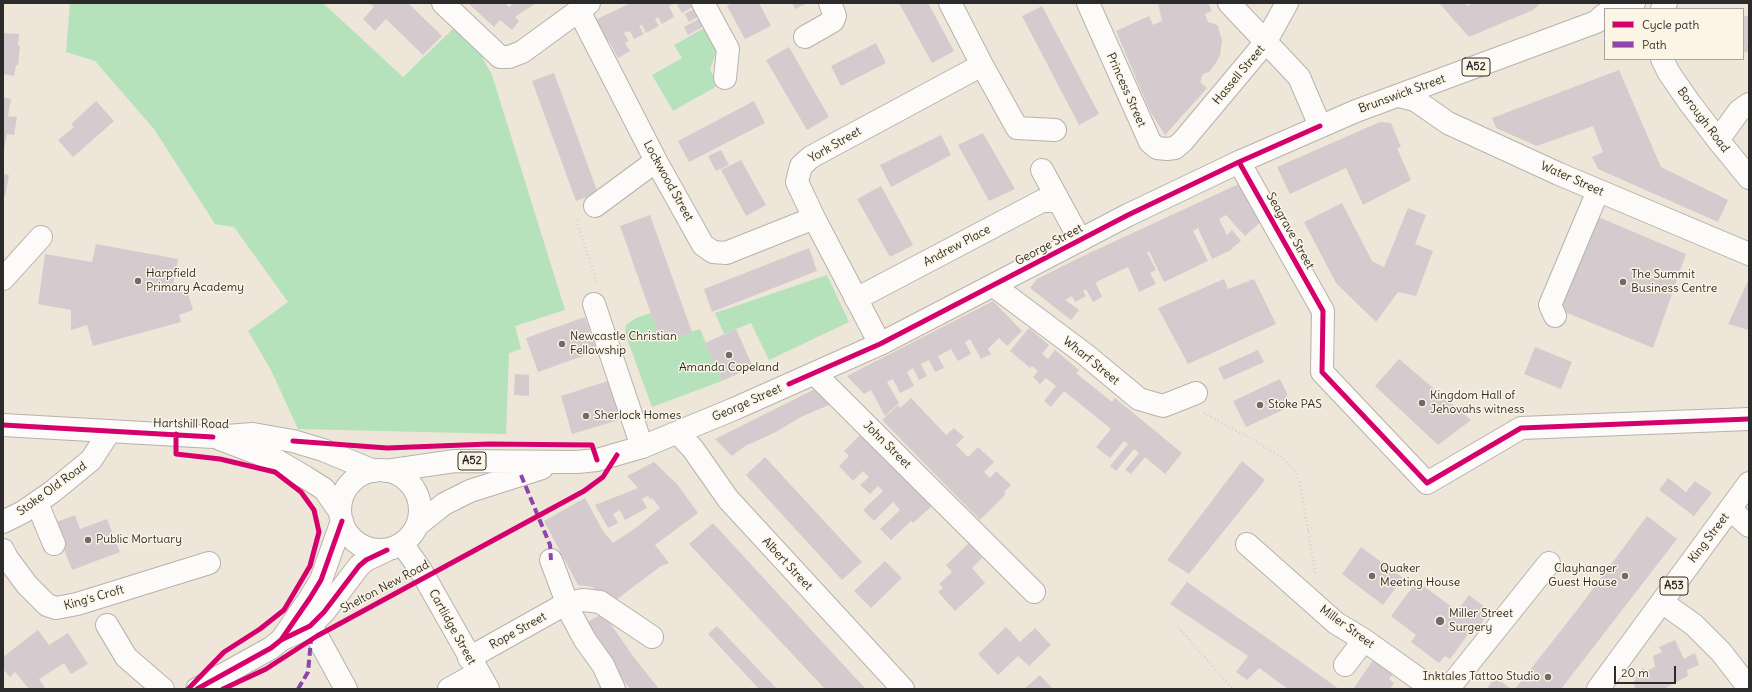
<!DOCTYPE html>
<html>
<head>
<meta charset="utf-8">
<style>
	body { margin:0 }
	#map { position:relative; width:1752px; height:692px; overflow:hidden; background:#ede6d9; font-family:Delius,sans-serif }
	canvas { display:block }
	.frame { position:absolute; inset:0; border:4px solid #2b2b2b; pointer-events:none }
	.legend { position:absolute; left:1604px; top:8px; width:140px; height:52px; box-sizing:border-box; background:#fcf5e5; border:1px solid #a8a49b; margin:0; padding:5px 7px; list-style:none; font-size:12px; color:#2b2b2b }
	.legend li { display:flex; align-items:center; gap:8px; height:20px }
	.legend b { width:20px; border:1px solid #a8a49b }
	.scale { position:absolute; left:1614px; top:666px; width:62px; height:18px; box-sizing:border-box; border:2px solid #2b2b2b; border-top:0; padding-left:5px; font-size:12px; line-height:14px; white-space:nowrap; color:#2b2b2b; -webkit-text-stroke:3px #fcf5e5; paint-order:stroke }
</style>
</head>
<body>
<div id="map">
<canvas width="1752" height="692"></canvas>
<div class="frame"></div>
<ul class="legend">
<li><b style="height:5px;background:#d6006c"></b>Cycle path</li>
<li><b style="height:5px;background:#8e44ad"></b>Path</li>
</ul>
<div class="scale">20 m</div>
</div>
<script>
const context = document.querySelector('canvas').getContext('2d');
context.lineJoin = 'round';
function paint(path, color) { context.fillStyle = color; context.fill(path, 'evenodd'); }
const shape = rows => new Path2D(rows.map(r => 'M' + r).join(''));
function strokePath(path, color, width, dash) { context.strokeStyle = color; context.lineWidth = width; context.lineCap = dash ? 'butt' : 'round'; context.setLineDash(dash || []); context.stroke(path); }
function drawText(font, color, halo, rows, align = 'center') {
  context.font = font + ' Delius,sans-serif'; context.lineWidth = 3; context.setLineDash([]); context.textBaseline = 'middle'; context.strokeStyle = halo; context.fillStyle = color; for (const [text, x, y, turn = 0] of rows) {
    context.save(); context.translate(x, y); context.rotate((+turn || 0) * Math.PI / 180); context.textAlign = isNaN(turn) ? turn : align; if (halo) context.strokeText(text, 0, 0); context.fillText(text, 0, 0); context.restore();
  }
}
paint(shape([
	[70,3,323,3,403,77,455,27,481,55,492,75,565,310,515,326,521,349,509,353,506,434,298,429,271,370,248,331,288,302,234,227,215,224,154,129,95,61,66,52],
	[706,27,718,46,710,70,719,85,673,111,652,75,682,58,674,45],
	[827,275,849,322,769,360,751,323,724,334,715,313],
	[651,313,661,342,700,329,722,381,652,407,625,333,626,325,636,318]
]), '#b5e2bb');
paint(shape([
	[370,3,408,3,442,36,423,55,386,19,375,31,363,19,374,7],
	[468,3,505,3,509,7,515,3,536,3,515,17,519,21,512,30,500,20,494,27],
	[631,3,675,3,669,6,674,17,662,24,658,17,655,19,659,26,646,33,642,25,639,26,644,34,634,39,630,31,624,33,629,41,625,43,630,51,618,58,609,41,606,42,595,20],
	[681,3,695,3,696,5,682,13,677,5],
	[732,3,759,3,771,26,745,39,727,6],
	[792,3,808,3,795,9],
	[899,3,928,3,954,51,932,63],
	[1158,3,1208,3,1212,11,1205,14,1208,22,1215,24,1218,26,1222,41,1220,55,1216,63,1209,72,1203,74,1200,82,1207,88,1165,135,1150,111,1116,31,1149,16,1153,25,1162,21],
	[1439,3,1466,3,1467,6,1474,3,1541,3,1533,10,1469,37],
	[1042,6,1099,114,1079,125,1022,16],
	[697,7,701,15,689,22,685,14],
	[1749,15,1749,41,1747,41,1749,51,1743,53,1743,17],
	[702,17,706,25,688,35,684,27],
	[3,33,19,34,18,46,20,46,18,65,16,65,14,76,3,74],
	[876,43,886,63,841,86,831,66],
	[789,47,829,117,807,130,766,60],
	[1619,70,1661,167,1728,200,1718,222,1598,169,1592,157,1603,152,1593,126,1537,146,1496,128,1492,118],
	[554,73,598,193,576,201,532,81],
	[3,97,11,99,8,116,17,117,14,135,7,134,4,150],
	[96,101,114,121,73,157,58,140,74,127,71,124],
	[754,101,765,123,689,162,678,141],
	[1380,122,1391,123,1401,147,1397,148,1411,180,1363,205,1346,168,1290,194,1277,167],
	[983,133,1015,189,989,201,958,145],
	[941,135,951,155,891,187,880,165],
	[721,150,729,165,716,171,708,156],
	[741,160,766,205,746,216,721,170],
	[3,174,9,175,5,196,3,196],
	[1243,182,1264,219,1245,236,1226,215,1219,219,1227,235,1232,230,1241,241,1232,248,1233,249,1212,259,1198,228,1193,231,1208,261,1164,282,1149,251,1147,252,1156,270,1150,273,1156,284,1139,292,1128,267,1096,282,1097,283,1096,284,1102,297,1093,302,1086,289,1083,291,1086,296,1075,302,1072,296,1065,300,1079,310,1071,320,1030,288,1037,279,1083,256],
	[881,186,913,245,890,257,857,199],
	[1342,203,1372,261,1384,267,1408,208,1426,215,1415,244,1433,251,1416,296,1398,292,1376,322,1336,283,1304,222],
	[650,215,692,332,661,342,620,226],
	[1598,217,1686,254,1653,348,1560,310],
	[96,244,178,259,172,290,188,293,193,310,179,315,181,322,93,346,87,325,71,330,71,310,38,304,45,254,92,262],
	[809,248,817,271,712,312,704,289],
	[1224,279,1228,289,1254,279,1276,324,1188,364,1158,308],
	[1749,279,1749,330,1728,324],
	[993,301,1022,331,1007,346,999,338,988,349,991,354,981,359,970,339,965,342,971,354,958,361,951,349,938,356,944,368,935,372,929,360,921,364,927,376,919,380,913,368,907,372,914,386,900,393,893,379,887,382,899,403,885,416,871,390,864,394,847,376],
	[585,317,597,351,538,372,526,338],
	[1029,328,1049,345,1042,354,1048,359,1055,350,1079,370,1076,373,1112,402,1115,398,1182,453,1165,474,1145,457,1131,474,1125,470,1139,453,1134,449,1116,471,1110,466,1128,444,1124,441,1110,458,1096,447,1111,429,1064,391,1051,407,1044,401,1056,386,1046,378,1040,384,1033,377,1038,371,1032,366,1030,368,1010,351],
	[736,329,753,367,722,381,705,343],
	[1535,347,1572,362,1561,389,1524,374],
	[1258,350,1264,362,1224,380,1218,368],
	[1399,359,1471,420,1438,445,1375,386],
	[515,374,529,375,529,396,514,395],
	[1280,379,1287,393,1285,409,1246,427,1233,401],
	[611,380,622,419,572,434,561,396],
	[815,389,831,404,801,417,774,433,745,446,732,456,715,439],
	[911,398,946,435,954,428,964,437,956,445,968,457,978,447,994,462,984,472,990,478,996,471,1011,485,1004,492,1006,494,980,520,882,420,898,405,900,408],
	[862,433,932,506,913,523,911,521,891,540,880,529,900,510,893,502,874,521,863,510,883,491,878,486,870,494,860,485,869,477,863,471,853,481,839,466,849,456,844,451],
	[765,457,862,562,842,580,746,475],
	[1242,461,1265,480,1189,574,1167,560],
	[654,462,677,484,698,513,655,545,669,563,661,566,613,602,592,587,578,585,544,521,585,498,603,531,613,543,637,527,660,508,652,498,650,499,648,496,642,499,647,508,625,520,620,510,613,514,618,523,608,528,595,505,638,488,627,476],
	[1668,478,1686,492,1695,481,1712,493,1694,516,1659,490],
	[75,515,80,529,107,519,120,552,72,570,54,523],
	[1647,516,1677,539,1561,689,1515,689,1577,610],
	[713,523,849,671,866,689,825,689,689,544],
	[969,543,982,558,972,568,985,583,955,611,938,592,943,588,939,584,952,572,946,565],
	[1361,547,1403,578,1383,605,1342,574],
	[885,561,902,578,871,608,854,591],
	[1417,581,1457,611,1469,595,1490,611,1478,628,1475,625,1450,659,1445,656,1439,663,1411,642,1416,635,1391,616],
	[1187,582,1270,640,1339,689,1288,689,1259,668,1247,680,1236,672,1248,656,1170,604],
	[603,613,633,656,659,689,630,689,614,668,584,624],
	[717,626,777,689,759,689,708,634],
	[1006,627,1020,642,1035,628,1051,645,1029,666,1018,656,998,675,978,654],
	[38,630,49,645,68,633,88,664,71,674,64,663,39,679,46,689,29,689,15,672,10,677,3,669,3,657],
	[1675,640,1684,659,1695,653,1699,665,1687,670,1688,676,1667,687,1668,689,1635,689,1634,681,1643,667,1646,671,1655,667,1653,656,1662,652,1659,647],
	[1376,656,1396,670,1389,679,1394,683,1390,689,1353,689],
	[1040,675,1053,689,1024,689],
	[1495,677,1511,689,1487,689]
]), '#d5cbce');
const minor = shape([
	[443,3,500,57,509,57,522,52,589,3],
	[703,3,728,49,725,78],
	[950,3,982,65,1017,128,1055,130],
	[1088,3,1150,142,1157,148,1167,149,1175,148,1183,141,1265,43,1287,3],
	[1229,3,1299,77,1320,126],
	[579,11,656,161,703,245,713,252,726,253,814,218],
	[805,37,833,21,835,16,830,3],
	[1399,96,1415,100,1448,123,1559,174,1749,254],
	[1718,140,1739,111,1749,104],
	[1239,162,1323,311,1322,372,1427,483,1521,428,1749,419],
	[1042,170,1060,203],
	[595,206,656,161],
	[3,279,41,237],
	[994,286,1086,355,1139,399,1163,406,1196,393],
	[856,299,1042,201,1053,201,1060,203,1080,240],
	[594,304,642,447],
	[1555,316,1550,305,1598,191],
	[880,344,814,218,797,182,801,166,811,157,982,65],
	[815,374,1034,592],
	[678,433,693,449,728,499,903,689],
	[37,503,54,544],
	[1731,510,1749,526],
	[3,522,23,512,52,492,91,460,110,431],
	[1247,544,1336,623,1364,640,1433,689],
	[403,545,420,569,488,689],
	[3,550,7,558,27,585,47,605,56,608,77,604,209,563],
	[551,560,572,616,585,640,603,665,614,689],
	[1662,602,1694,625,1721,652,1749,688],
	[107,625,126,657,163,689],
	[310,626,317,636,346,689],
	[469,658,567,603,583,600,600,602,652,637],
	[1345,665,1364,640],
	[449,689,478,673],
	[1448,689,1549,563]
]);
const major = shape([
	[1614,9,1634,3],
	[3,425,213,437,253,434,293,441,323,450,374,471],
	[220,439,278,461,305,477,324,489,340,512],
	'340 510a40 40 0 1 1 80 0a40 40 0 1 1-80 0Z',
	[386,471,455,461,577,462,597,460,642,447,734,409,880,344,1128,215,1239,162,1356,111,1596,22,1605,14],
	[419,524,444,504,470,491,542,468],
	[282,639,310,598,321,580,342,521],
	[197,689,271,648,281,640,310,626,324,612,359,566,366,560,387,550]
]);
const highway = shape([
	[1662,9,1666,3],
	[1662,59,1669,73,1689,102,1718,140,1749,178],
	[1598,689,1749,483]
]);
strokePath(minor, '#b7b2aa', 24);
strokePath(major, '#b7b2aa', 24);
strokePath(highway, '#b7b2aa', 24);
strokePath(shape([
	[579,218,576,220,598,285],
	[1204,413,1252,439,1281,457,1294,469,1300,483,1316,576],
	[1308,531,1312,528],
	[1178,627,1233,689]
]), '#d4d2d0', 2.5, [1, 3]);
strokePath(minor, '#fcfbf9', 22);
strokePath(major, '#fcfbf9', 22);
strokePath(highway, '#fcfbf9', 22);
strokePath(shape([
	[521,475,550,545,551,560],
	[298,689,308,672,311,640]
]), '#8e44ad', 4, [8, 4]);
strokePath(shape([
	[1239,162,1323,311,1322,372,1427,483,1521,428,1749,419],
	[789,384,880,344,1128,215,1239,162,1320,126],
	[3,425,213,437],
	[176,434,176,454,220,459,275,472,301,492,314,510,319,532,310,566,284,610,260,629,224,652,188,689],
	[293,441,387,448,489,444,592,445,597,460],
	[281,640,310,598,321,580,342,521],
	[197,689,271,648,281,640,310,626,324,612,359,566,366,560,387,550],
	[223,689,266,669,317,636,584,491,603,477,617,455]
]), '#d6006c', 5);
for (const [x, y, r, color] of [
	[138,281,4,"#6f6c68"],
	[1623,282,4,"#6f6c68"],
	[562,344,4,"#6f6c68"],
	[729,355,4,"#6f6c68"],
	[1422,403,4,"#6f6c68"],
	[1260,405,4,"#6f6c68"],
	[586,416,4,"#6f6c68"],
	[88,540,4,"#6f6c68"],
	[1372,576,4,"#6f6c68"],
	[1625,576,4,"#6f6c68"],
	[1440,621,5,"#6f6c68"],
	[1548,677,4,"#6f6c68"]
]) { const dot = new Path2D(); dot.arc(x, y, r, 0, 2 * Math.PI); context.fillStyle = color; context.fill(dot); strokePath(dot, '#fcf5e5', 1.5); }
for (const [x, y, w] of [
	[1476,67,28],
	[472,461,28],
	[1674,586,28]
]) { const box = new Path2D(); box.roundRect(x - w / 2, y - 9, w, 18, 3); context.fillStyle = '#fcf5e5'; context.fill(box); strokePath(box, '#2b2b2b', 1); }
drawText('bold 11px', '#2b2b2b', null, [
	["A52",1476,67],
	["A52",472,461],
	["A53",1674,586]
]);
drawText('12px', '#2b2b2b', '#fcf5e5', [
	["Hassell Street",1239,75,-50],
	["Princess Street",1126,90,66],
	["Brunswick Street",1402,94,-20],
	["Borough Road",1703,120,53],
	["York Street",835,145,-30],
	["Water Street",1572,179,24],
	["Lockwood Street",668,181,61],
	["Seagrave Street",1290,231,61],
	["George Street",1049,245,-28],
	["Andrew Place",957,246,-28],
	["Wharf Street",1091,361,39],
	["George Street",747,403,-24],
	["Hartshill Road",191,424,1],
	["John Street",887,445,45],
	["Stoke Old Road",52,489,-36],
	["King Street",1709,538,-53],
	["Albert Street",787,564,47],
	["Shelton New Road",385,587,-28],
	["King's Croft",94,598,-16],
	["Cartlidge Street",452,627,61],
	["Miller Street",1347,627,36],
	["Rope Street",518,631,-29]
]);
drawText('12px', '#2b2b2b', '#fcf5e5', [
	["Harpfield",146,274],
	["Primary Academy",146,288],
	["The Summit",1631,275],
	["Business Centre",1631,289],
	["Newcastle Christian",570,337],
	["Fellowship",570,351],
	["Amanda Copeland",729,368,"center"],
	["Kingdom Hall of",1430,396],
	["Jehovahs witness",1430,410],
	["Stoke PAS",1268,405],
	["Sherlock Homes",594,416],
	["Public Mortuary",96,540],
	["Quaker",1380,569],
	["Meeting House",1380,583],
	["Clayhanger",1617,569,"right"],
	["Guest House",1617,583,"right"],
	["Miller Street",1449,614],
	["Surgery",1449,628],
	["Inktales Tattoo Studio",1540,677,"right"]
], 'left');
</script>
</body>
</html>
